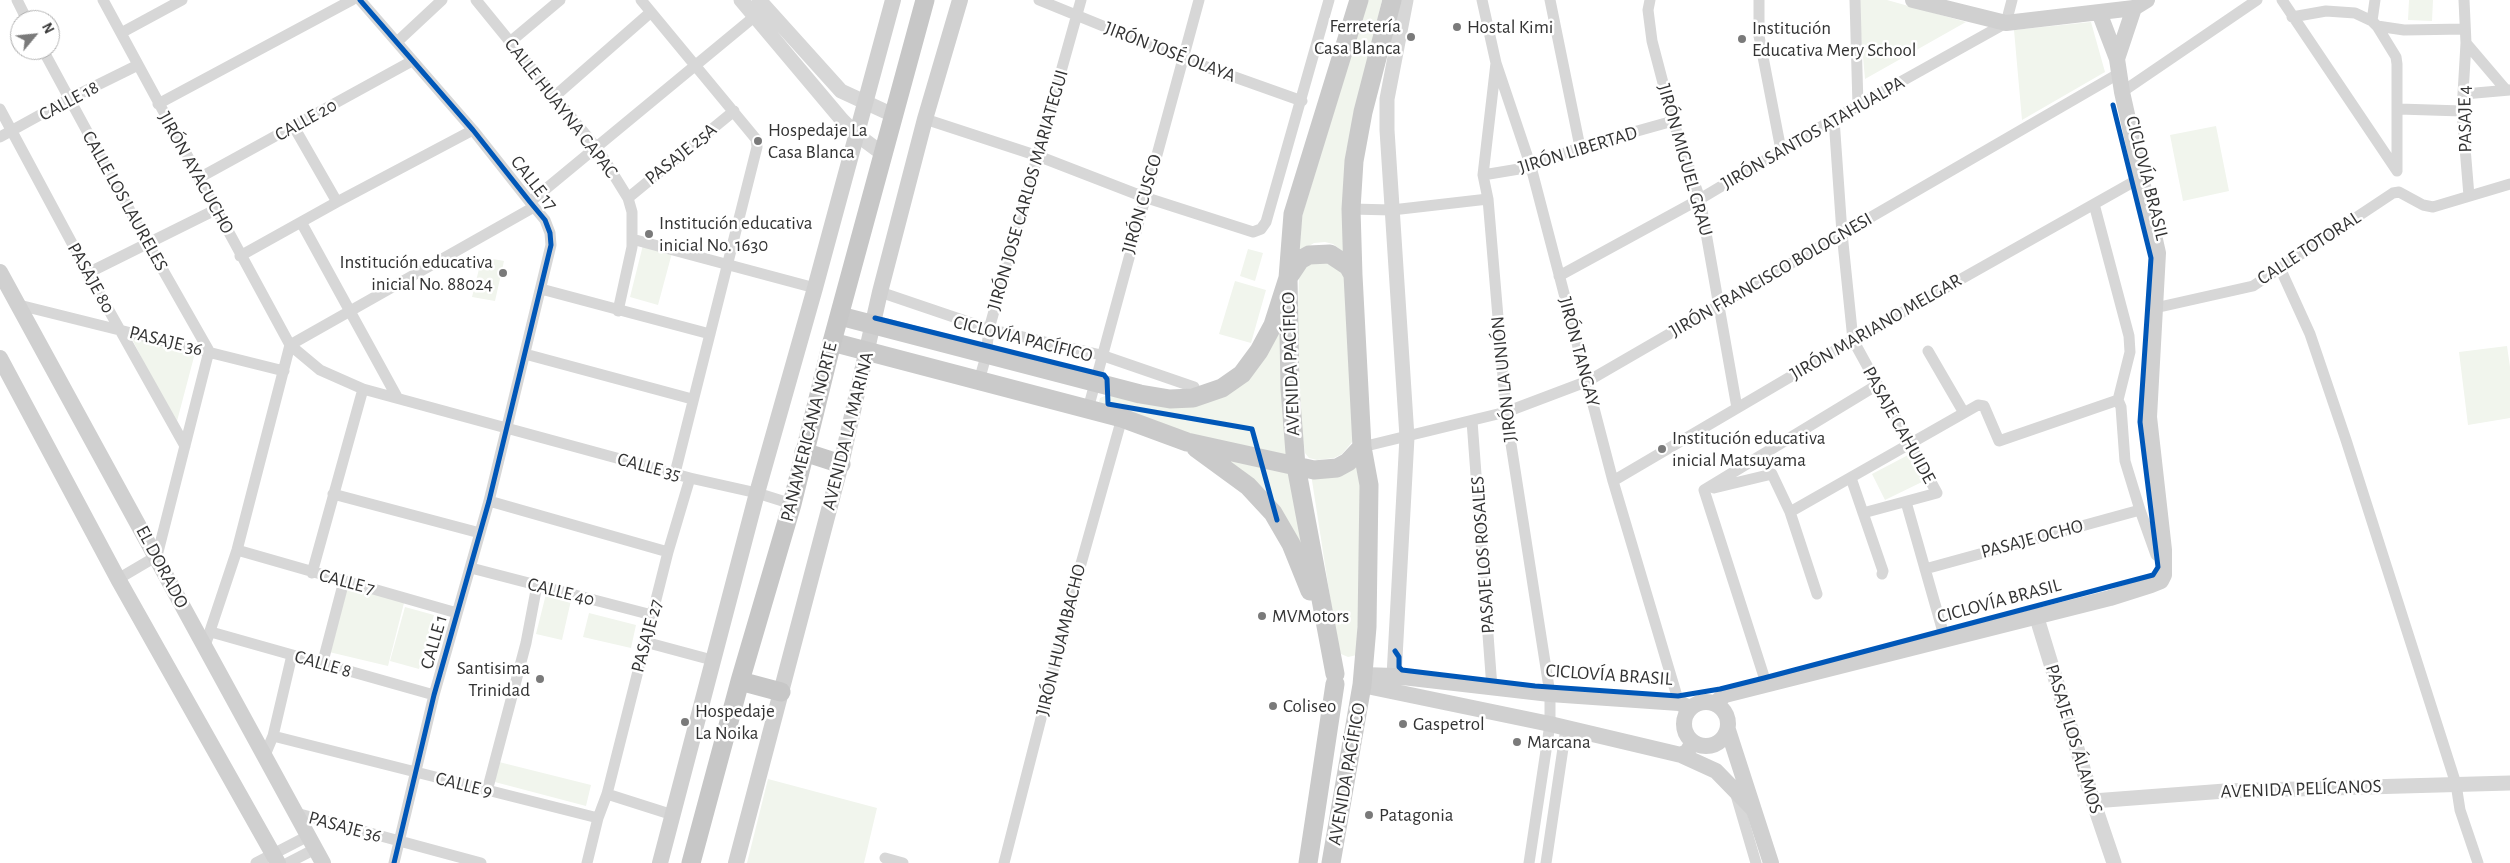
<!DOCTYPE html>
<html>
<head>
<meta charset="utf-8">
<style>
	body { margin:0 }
	#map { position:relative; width:2510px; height:863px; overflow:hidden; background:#fff; font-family:"Alegreya Sans",sans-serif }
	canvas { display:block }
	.north { position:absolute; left:10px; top:10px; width:50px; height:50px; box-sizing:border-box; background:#fff; border:1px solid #adadad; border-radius:50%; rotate:62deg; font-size:14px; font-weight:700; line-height:20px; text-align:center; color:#333 }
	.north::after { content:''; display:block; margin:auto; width:18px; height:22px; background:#7a7a7a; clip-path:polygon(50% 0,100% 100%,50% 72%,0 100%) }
</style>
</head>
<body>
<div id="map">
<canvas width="2510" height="863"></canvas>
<div class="north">N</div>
</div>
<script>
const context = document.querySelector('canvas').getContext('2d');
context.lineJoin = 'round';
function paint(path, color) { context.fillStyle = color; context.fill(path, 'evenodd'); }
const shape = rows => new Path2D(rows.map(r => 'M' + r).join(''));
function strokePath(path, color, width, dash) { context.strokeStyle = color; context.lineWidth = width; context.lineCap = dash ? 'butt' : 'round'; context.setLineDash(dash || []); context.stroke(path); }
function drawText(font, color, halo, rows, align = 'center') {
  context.font = font + ' "Alegreya Sans",sans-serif'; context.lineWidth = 5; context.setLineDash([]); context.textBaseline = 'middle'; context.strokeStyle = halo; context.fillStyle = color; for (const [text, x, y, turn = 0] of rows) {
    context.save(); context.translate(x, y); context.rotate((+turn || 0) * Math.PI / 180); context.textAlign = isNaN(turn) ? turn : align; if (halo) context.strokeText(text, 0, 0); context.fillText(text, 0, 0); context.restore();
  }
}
paint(shape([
	[1368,0,1382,0,1346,152,1343,205,1345,253,1333,244,1325,242,1314,243,1299,252,1302,216],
	[1858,0,1887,0,1966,22,1865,79],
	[2409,0,2433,0,2432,21,2408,20],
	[2091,22,2105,72,2022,120,2014,30],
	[2216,126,2229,191,2183,201,2170,135],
	[643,245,672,253,658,305,630,297],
	[1248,249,1263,253,1255,281,1240,276],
	[482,257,504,261,495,301,472,297],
	[1323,259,1345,274,1353,441,1342,454,1334,458,1317,460,1309,458,1305,453,1299,408,1296,373,1299,277,1308,264],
	[1235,281,1266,290,1251,343,1219,334],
	[1280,317,1281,396,1289,461,1103,410,1099,402,1100,398,1110,394,1214,398],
	[131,337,195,353,176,425],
	[2507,346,2510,367,2510,418,2468,425,2459,352],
	[1208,450,1291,471,1308,565],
	[1910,454,1924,481,1885,500,1872,474],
	[1363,458,1357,655,1348,657,1341,654,1338,649,1311,474],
	[346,583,405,599,388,666,329,652],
	[547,590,572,596,562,640,536,634],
	[405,607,434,615,419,669,390,661],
	[589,613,636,625,631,648,583,637],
	[495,761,591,785,586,806,491,781],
	[768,779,877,808,864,863,747,863]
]), '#f1f5ed');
strokePath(shape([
	[17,0,27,20],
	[103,0,290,345,320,370,363,389,690,478,757,493,792,504],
	[360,0,473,130,530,202,545,220,550,233,551,245,489,501,434,695,394,863],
	[476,0,599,151,628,198,632,212,632,247,618,311],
	[641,0,756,139,757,147,675,473],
	[1039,0,1184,59,1302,101],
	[1482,0,1496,63,1531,167,1613,481,1679,703],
	[1550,0,1580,147],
	[1650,0,1648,10,1652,41,1673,121,1700,199,1737,408],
	[1759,0,1759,36,1781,150],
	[1855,0,1858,106],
	[2282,0,2397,171],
	[2464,0,2466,43,2462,111,2469,196],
	[2292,17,2326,11,2355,13,2372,21,2377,26,2396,57,2397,64,2397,171],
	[2372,21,2375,0],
	[2377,26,2404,30,2465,29],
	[121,33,182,0],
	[397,42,442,0],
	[510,42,560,0],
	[2466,43,2506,90],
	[43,50,147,242,209,351,157,556,118,579],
	[1496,63,1483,175,1488,199,1506,412,1550,694,1550,724,1529,863],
	[2122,92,2257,0],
	[2464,94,2510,90],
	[555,96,651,12],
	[158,104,352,0],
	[0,109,88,273,185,446],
	[2399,109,2462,111],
	[925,119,1038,156,1144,197,1253,232,1261,229,1266,222,1329,0],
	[1834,119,1842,233,1853,340,1937,493,1863,513],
	[294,127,337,202],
	[0,137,69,99,138,65],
	[1483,175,1531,167,1580,147,1673,121],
	[199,178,412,61],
	[628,198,734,111],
	[530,202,760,12],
	[2094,204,2129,336,2130,352,2118,400],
	[1351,209,1392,210,1488,199],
	[301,222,397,397],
	[632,239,815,288],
	[240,256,337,202,473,130],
	[2280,268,2310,334,2346,440,2456,784,2460,810,2478,863],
	[88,273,217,209],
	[1559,276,1700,199,1834,119,2006,23,2012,0],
	[541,289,710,334],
	[880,292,989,329,1101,355,1194,387],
	[19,305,284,371],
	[2155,308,2253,286,2393,193,2399,192,2423,205,2433,207,2510,184],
	[1928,351,1964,413],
	[525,354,692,399],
	[979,381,986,356,989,329,1081,0],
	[1088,409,1199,0],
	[1472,421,1492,688],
	[1362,447,1506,412,1588,381,2118,74],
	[1851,478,1883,571,1882,574],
	[1613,481,1853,340,2142,177],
	[1714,488,1772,474,1790,512,1817,594],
	[1704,490,1767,686],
	[1704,490,1877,385],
	[333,494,480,533],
	[489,501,668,552],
	[1906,502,1945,639],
	[1790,512,1978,405,1984,406,1999,441,2118,400,2121,407,2125,461,2140,510,2156,555,2164,550],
	[237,550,457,613],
	[471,568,652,615],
	[1925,569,2140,510],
	[312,573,363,389],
	[211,632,434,695],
	[645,642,712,660],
	[205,646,237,550,290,345,534,207],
	[322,665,344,581],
	[273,736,598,818],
	[265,755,273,736,292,655],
	[487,791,526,643,537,585],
	[607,794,673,815],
	[1736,795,1756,863],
	[296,813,481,863],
	[885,858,903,863],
	[256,863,308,836],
	[288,863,315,849],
	[587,863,598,818,607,794,668,552,690,478],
	[1004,863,1077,578,1122,418],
	[1546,863,1566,728]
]), '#d7d7d7', 11);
strokePath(shape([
	[741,0,842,120,856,134,883,154],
	[759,0,841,91,893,115],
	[2036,615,2093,801,2114,863],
	[1394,676,1407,437,1387,130,1387,99,1406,0],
	[2093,801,2225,791,2510,783]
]), '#d7d7d7', 15);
strokePath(shape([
	[1913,0,2006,23,2134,8,2147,0],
	[2117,59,2134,8],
	[0,272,323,863],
	[0,358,118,579,278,863],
	[1363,675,1394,676,1550,694,1679,703,1690,708],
	[1362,685,1550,724,1681,755,1687,752,1693,742],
	'1684 724a22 22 0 1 1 44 0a22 22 0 1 1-44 0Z',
	[1715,703,1725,695,2110,598,2151,585,2161,581,2164,575,2164,550,2149,417,2158,253,2122,92,2117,59,2099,12],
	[1728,730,1771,863],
	[1681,755,1716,771,1752,808],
	[660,863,757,493,815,288,893,0],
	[736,863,841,464,880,292,925,119,960,0]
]), '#d0d0d0', 16);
strokePath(shape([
	[840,316,1140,394,1170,399,1193,398,1222,388,1242,374,1259,351,1273,325,1288,278,1300,260,1309,255,1330,254,1348,266,1353,275],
	[832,342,1122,418,1187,442,1314,470,1337,468,1348,462,1362,447],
	[1196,448,1248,486,1273,513,1291,544,1310,591],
	[1335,674,1296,466,1290,389,1288,278,1293,214,1359,0],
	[1308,863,1335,684],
	[1331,863,1362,685,1367,627,1369,485,1362,447,1353,275,1351,209,1354,161,1363,112,1392,0]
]), '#cacaca', 19);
strokePath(shape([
	[804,452,841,464],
	[740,681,781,692],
	[691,863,740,681,792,504,832,342,925,0]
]), '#c7c7c7', 19);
strokePath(shape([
	[360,0,473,130,530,202,545,220,550,233,551,245,489,501,434,695,394,863],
	[875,318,1104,375,1107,379,1108,404,1252,429,1277,520],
	[1395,651,1399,657,1399,667,1402,670,1535,686,1678,696,1720,689,1764,678,2153,575,2158,567,2140,422,2151,258,2113,105]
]), '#0057b8', 5);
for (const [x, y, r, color] of [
	[1457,27,5,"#7a7a7a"],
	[1411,37,5,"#7a7a7a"],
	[1742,39,5,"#7a7a7a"],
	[758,141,5,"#7a7a7a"],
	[649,234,5,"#7a7a7a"],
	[503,273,5,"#7a7a7a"],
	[1662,449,5,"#7a7a7a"],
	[1262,616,5,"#7a7a7a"],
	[540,679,5,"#7a7a7a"],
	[1273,706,5,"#7a7a7a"],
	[685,722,5,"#7a7a7a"],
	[1403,724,5,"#7a7a7a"],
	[1517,742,5,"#7a7a7a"],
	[1369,815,5,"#7a7a7a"]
]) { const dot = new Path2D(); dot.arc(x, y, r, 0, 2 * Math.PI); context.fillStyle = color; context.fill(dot); strokePath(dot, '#fff', 2); }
drawText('19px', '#333', '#fff', [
	["Ferretería",1401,26,"right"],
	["Casa Blanca",1401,48,"right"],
	["Hostal Kimi",1467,27],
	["Institución",1752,28],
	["Educativa Mery School",1752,50],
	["Hospedaje La",768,130],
	["Casa Blanca",768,152],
	["Institución educativa",659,223],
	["inicial No. 1630",659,245],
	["Institución educativa",493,262,"right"],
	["inicial No. 88024",493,284,"right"],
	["Institución educativa",1672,438],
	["inicial Matsuyama",1672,460],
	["MVMotors",1272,616],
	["Santisima",530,668,"right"],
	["Trinidad",530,690,"right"],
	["Coliseo",1283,706],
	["Hospedaje",695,711],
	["La Noika",695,733],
	["Gaspetrol",1413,724],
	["Marcana",1527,742],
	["Patagonia",1379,815]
], 'left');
drawText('19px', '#333', '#fff', [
	["JIRÓN JOSÉ OLAYA",1170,52,21],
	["CALLE 18",69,101,-28],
	["CALLE HUAYNA CAPAC",561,108,52],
	["PASAJE 4",2465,119,-91],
	["CALLE 20",306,120,-29],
	["JIRÓN SANTOS ATAHUALPA",1813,133,-30],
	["JIRÓN LIBERTAD",1578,150,-17],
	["PASAJE 25A",681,154,-39],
	["JIRÓN MIGUEL GRAU",1685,160,74],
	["JIRÓN AYACUCHO",196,173,61],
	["CICLOVÍA BRASIL",2147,178,76],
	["CALLE 17",534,183,52],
	["JIRÓN JOSE CARLOS MARIATEGUI",1028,190,-74],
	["CALLE LOS LAURELES",125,201,61],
	["JIRÓN CUSCO",1142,204,-74],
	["CALLE TOTORAL",2309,248,-33],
	["JIRÓN FRANCISCO BOLOGNESI",1771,275,-30],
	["PASAJE 80",91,278,61],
	["JIRÓN MARIANO MELGAR",1876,327,-30],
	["CICLOVÍA PACÍFICO",1023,339,14],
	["PASAJE 36",166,341,14],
	["JIRÓN TANGAY",1579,352,75],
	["AVENIDA PACÍFICO",1291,364,-92],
	["JIRÓN LA UNIÓN",1504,379,-96],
	["PASAJE CAHUIDE",1899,425,61],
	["AVENIDA LA MARINA",848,431,-76],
	["PANAMERICANA NORTE",809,432,-76],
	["CALLE 35",649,467,15],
	["PASAJE OCHO",2032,539,-15],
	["PASAJE LOS ROSALES",1483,555,-94],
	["EL DORADO",162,567,62],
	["CALLE 7",347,582,15],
	["CALLE 40",561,592,14],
	["CICLOVÍA BRASIL",1999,601,-15],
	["PASAJE 27",647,636,-75],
	["JIRÓN HUAMBACHO",1061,640,-76],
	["CALLE 1",434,642,-74],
	["CALLE 8",323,664,16],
	["CICLOVÍA BRASIL",1609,675,4],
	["PASAJE LOS ÁLAMOS",2074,739,73],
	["AVENIDA PACÍFICO",1347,774,-80],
	["CALLE 9",464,785,14],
	["AVENIDA PELÍCANOS",2301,789,-2],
	["PASAJE 36",345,827,15]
]);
</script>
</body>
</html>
